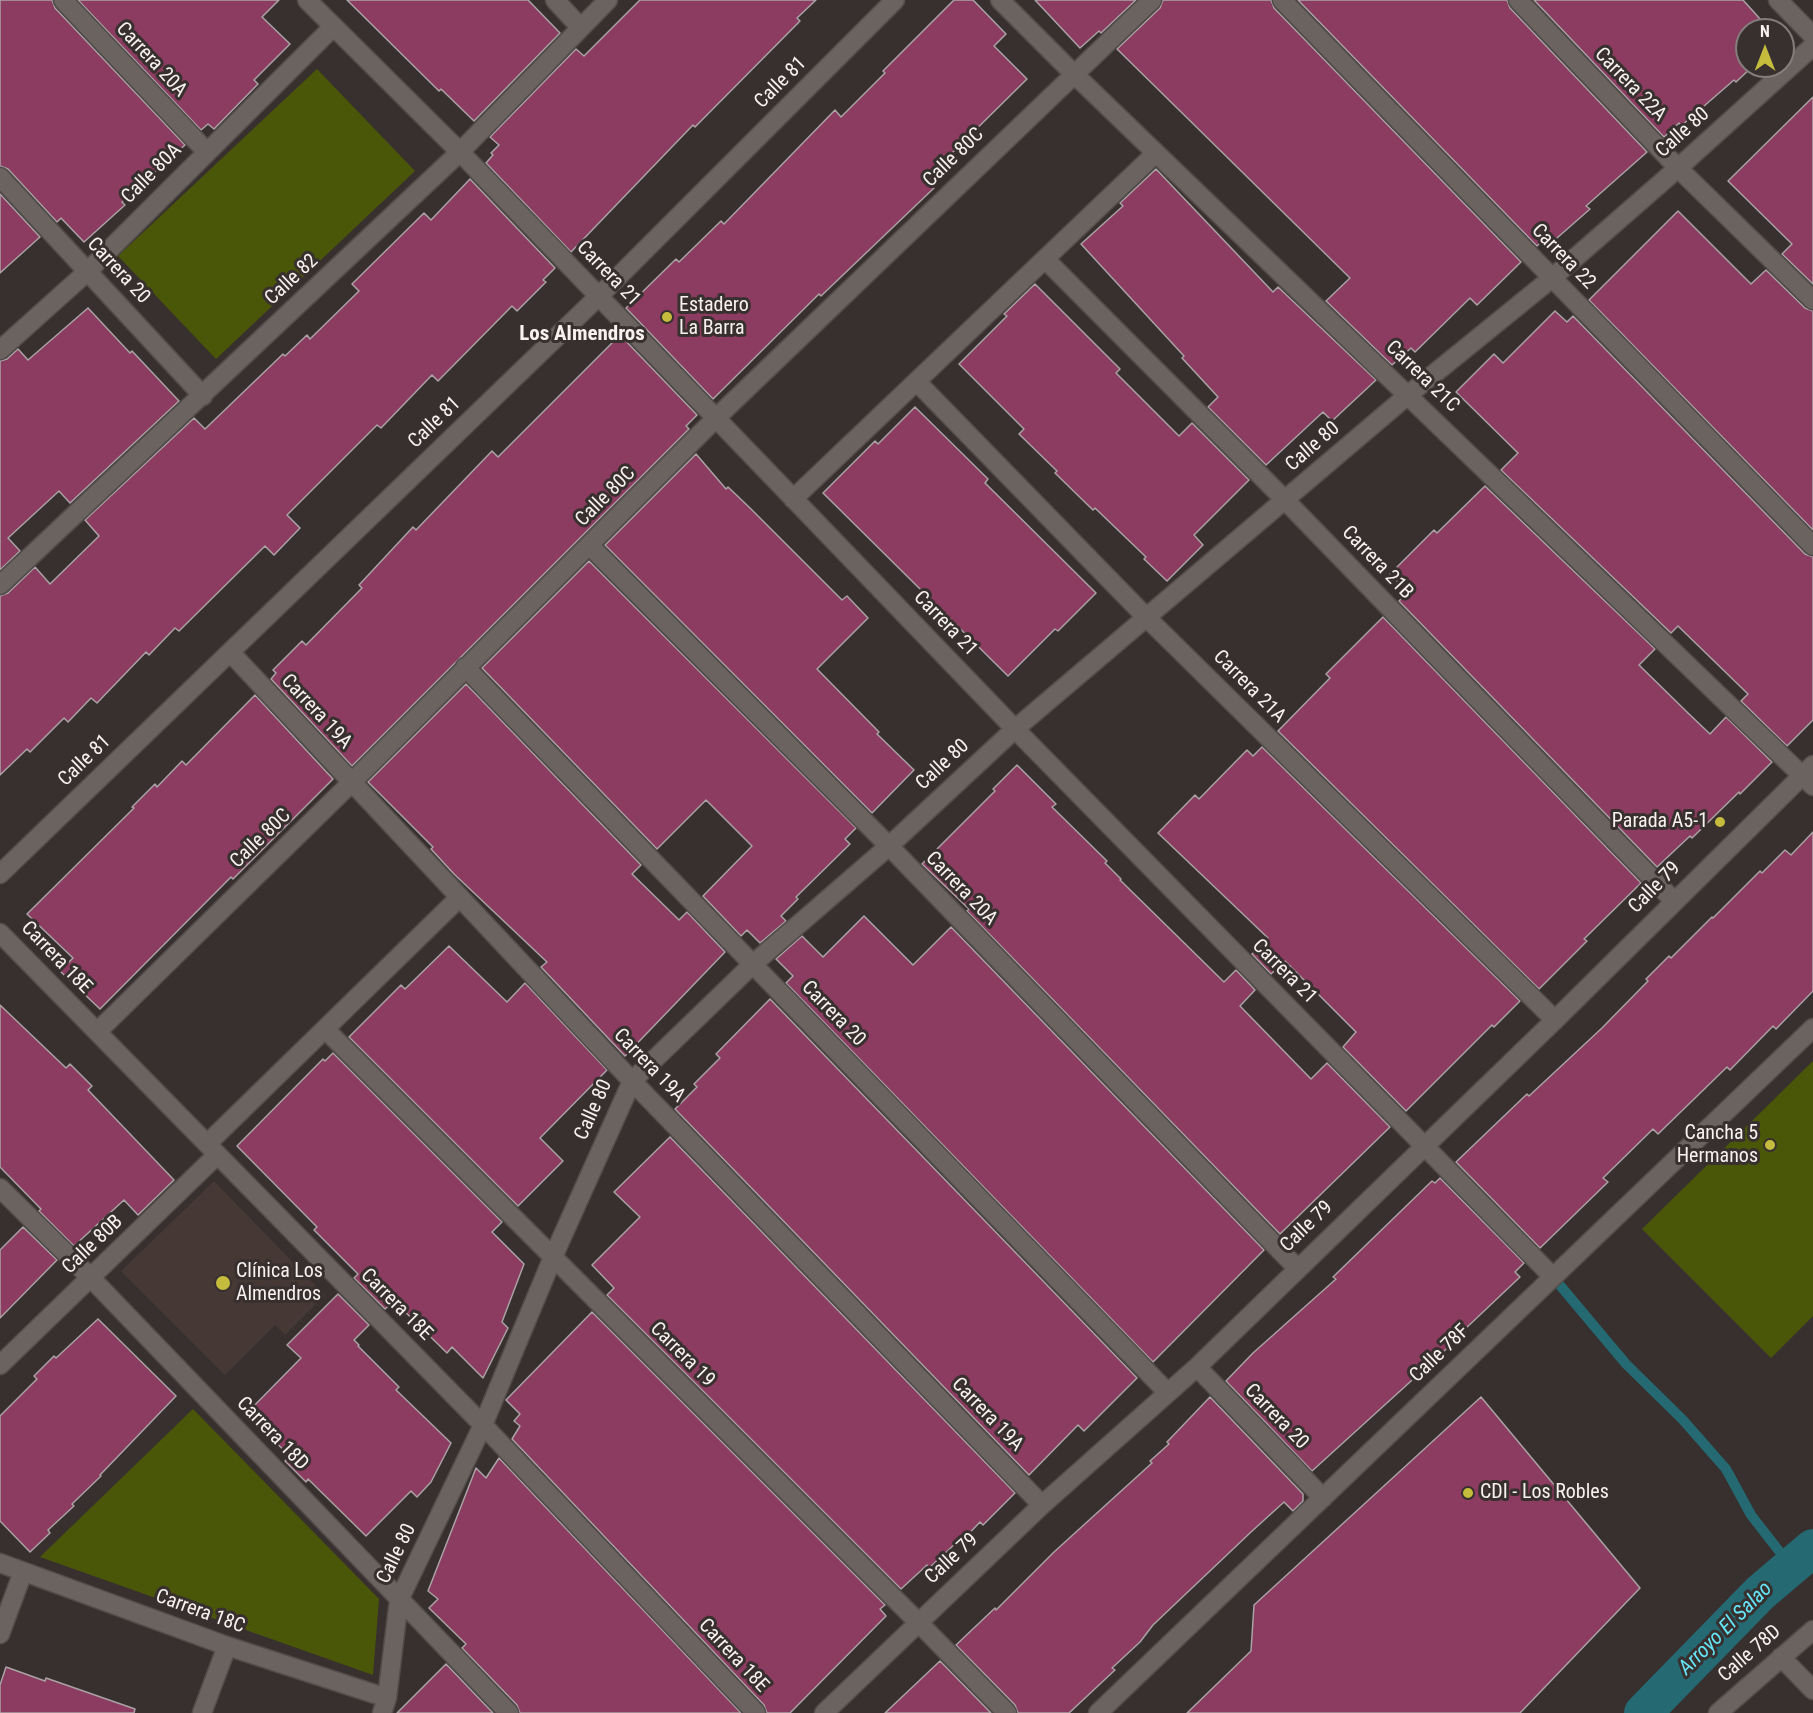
<!DOCTYPE html>
<html>
<head>
<meta charset="utf-8">
<style>
	body { margin:0 }
	#map { position:relative; width:1813px; height:1713px; overflow:hidden; background:#37302e; font-family:"Roboto Condensed",sans-serif }
	canvas { display:block }
	.north { position:absolute; left:1735px; top:18px; width:60px; height:60px; box-sizing:border-box; background:#37302e; border:2px solid #847e7c; border-radius:50%; rotate:0deg; font-size:16px; font-weight:700; line-height:24px; text-align:center; color:#f7f2f0 }
	.north::after { content:''; display:block; margin:auto; width:21px; height:27px; background:#c5bc3d; clip-path:polygon(50% 0,100% 100%,50% 72%,0 100%) }
</style>
</head>
<body>
<div id="map">
<canvas width="1813" height="1713"></canvas>
<div class="north">N</div>
</div>
<script>
const context = document.querySelector('canvas').getContext('2d');
context.lineJoin = 'round';
function paint(path, color) { context.fillStyle = color; context.fill(path, 'evenodd'); }
const shape = rows => new Path2D(rows.map(r => 'M' + r).join(''));
function strokePath(path, color, width, dash) { context.strokeStyle = color; context.lineWidth = width; context.lineCap = dash ? 'butt' : 'round'; context.setLineDash(dash || []); context.stroke(path); }
function drawText(font, color, halo, rows, align = 'center') {
  context.font = font + ' "Roboto Condensed",sans-serif'; context.lineWidth = 6; context.setLineDash([]); context.textBaseline = 'middle'; context.strokeStyle = halo; context.fillStyle = color; for (const [text, x, y, turn = 0] of rows) {
    context.save(); context.translate(x, y); context.rotate((+turn || 0) * Math.PI / 180); context.textAlign = isNaN(turn) ? turn : align; if (halo) context.strokeText(text, 0, 0); context.fillText(text, 0, 0); context.restore();
  }
}
paint(shape([
	[214,1181,325,1295,285,1335,275,1325,225,1375,121,1271]
]), '#463834');
paint(shape([
	[317,69,415,171,216,359,118,256],
	[1813,1061,1813,1316,1771,1358,1642,1229],
	[193,1409,379,1599,373,1675,40,1557]
]), '#4b5708');
strokePath(shape([
	[1553,1277,1626,1364,1683,1420,1726,1469,1751,1515,1779,1551]
]), '#256a73', 10);
strokePath(shape([
	[1643,1713,1760,1593,1813,1548]
]), '#256a73', 38);
const building = shape([
	[0,0,52,0,55,8,185,145,122,202,125,205,84,242,61,218,57,222,8,169,0,166,0,0],
	[78,0,279,0,262,17,290,44,254,80,258,84,214,129,208,124,201,130,78,0],
	[347,0,528,0,560,33,474,121,441,89,439,91,347,0],
	[640,0,816,0,797,18,800,21,695,127,693,125,571,252,486,163,493,155,491,153,499,145,490,137,576,49,584,56,640,0],
	[954,0,973,0,1006,34,994,46,1027,79,949,156,954,161,930,185,934,188,821,296,819,294,713,399,626,308,676,259,679,262,721,221,724,224,835,110,841,117,885,73,883,71,954,0],
	[1035,0,1136,0,1101,33,1099,31,1080,48,1035,0],
	[1163,0,1271,0,1274,8,1521,262,1477,305,1470,298,1415,352,1411,348,1392,365,1326,301,1350,278,1117,49,1160,8,1163,0],
	[1298,0,1507,0,1510,8,1647,152,1586,206,1590,209,1549,245,1544,239,1537,246,1298,0],
	[1534,0,1743,0,1770,30,1747,30,1747,66,1753,66,1736,82,1734,80,1681,126,1679,123,1664,137,1534,0],
	[1813,97,1813,284,1782,254,1792,244,1728,181,1813,97],
	[1156,169,1273,292,1278,287,1376,380,1332,421,1323,412,1266,465,1208,407,1218,397,1182,358,1184,356,1081,244,1123,206,1120,203,1156,169],
	[470,179,555,268,543,280,546,282,517,311,512,306,438,381,432,375,381,428,377,425,287,515,300,528,274,555,265,546,179,631,175,628,149,655,146,652,97,703,91,698,68,722,64,718,30,752,27,749,0,775,0,596,8,593,35,567,50,584,99,536,85,520,194,418,205,429,283,354,285,356,307,335,310,339,359,291,352,284,424,213,431,220,470,179],
	[0,194,40,237,0,273,0,194],
	[1678,211,1751,284,1766,270,1805,308,1813,311,1813,530,1589,300,1678,211],
	[1035,284,1120,369,1116,373,1179,436,1192,423,1249,480,1194,535,1203,545,1167,581,1144,559,1146,557,1095,508,1093,510,1055,473,1057,471,1019,434,1024,429,959,364,1007,316,1004,314,1035,284],
	[88,308,130,353,132,351,179,401,70,503,59,491,8,538,20,551,0,570,0,361,7,359,18,349,28,360,88,308],
	[1555,311,1567,322,1573,316,1805,554,1813,557,1813,720,1787,746,1741,701,1748,694,1678,626,1671,633,1501,470,1518,453,1456,392,1494,354,1503,363,1555,311],
	[620,335,697,415,686,426,689,429,352,766,271,679,276,673,273,670,302,641,306,645,362,588,359,585,413,527,416,530,492,451,498,457,620,335],
	[915,407,988,479,985,483,1096,593,1058,631,1055,629,1008,676,823,493,875,441,878,444,915,407],
	[696,454,726,489,728,487,750,508,842,600,847,596,868,618,817,669,879,732,877,734,914,770,872,813,605,545,696,454],
	[1485,486,1655,649,1639,665,1688,713,1710,734,1726,717,1772,762,1740,794,1739,792,1692,838,1690,836,1657,867,1399,601,1408,592,1390,574,1434,530,1437,533,1485,486],
	[589,561,856,828,845,839,850,844,796,897,798,899,781,916,786,921,760,943,747,930,741,936,703,896,752,846,706,800,657,849,482,668,589,561],
	[1383,617,1641,883,1584,939,1587,941,1539,989,1278,731,1330,678,1326,674,1383,617],
	[466,684,641,865,632,874,679,920,687,912,725,952,625,1056,541,967,547,962,454,874,431,849,433,847,368,782,466,684],
	[255,695,333,779,233,879,231,877,100,1009,60,971,73,958,27,914,134,808,132,807,155,784,157,787,182,761,186,765,255,695],
	[1262,747,1520,1001,1494,1027,1492,1025,1406,1111,1343,1047,1356,1032,1285,961,1271,974,1252,954,1268,938,1158,833,1195,795,1199,799,1247,750,1253,756,1262,747],
	[1017,765,1056,804,1052,807,1107,861,1105,863,1121,879,1120,880,1224,982,1236,970,1255,990,1240,1006,1311,1079,1327,1063,1390,1127,1280,1234,967,911,969,909,922,864,995,791,993,789,1017,765],
	[1813,832,1813,991,1776,1029,1773,1026,1730,1070,1727,1067,1658,1134,1653,1129,1603,1178,1608,1182,1540,1248,1456,1162,1527,1094,1529,1096,1602,1028,1648,981,1646,979,1669,956,1671,958,1712,917,1713,918,1760,871,1762,873,1785,850,1791,855,1813,832],
	[864,916,913,965,951,927,1264,1250,1153,1362,786,983,793,976,776,959,802,936,823,957,864,916],
	[449,946,507,1002,525,983,607,1070,540,1138,563,1161,518,1206,349,1037,401,985,405,989,449,946],
	[770,999,1137,1378,1084,1431,1078,1425,1029,1475,675,1109,697,1087,694,1084,720,1058,716,1054,770,999],
	[0,1005,66,1068,70,1064,92,1086,88,1090,174,1180,138,1215,124,1200,74,1246,39,1211,41,1209,0,1167,0,1005],
	[333,1053,502,1222,492,1232,524,1264,502,1322,508,1328,483,1378,452,1347,447,1353,394,1301,385,1309,354,1278,358,1274,314,1230,317,1227,237,1146,323,1059,325,1061,333,1053],
	[670,1137,1015,1493,983,1525,980,1522,958,1545,956,1543,929,1568,927,1565,901,1589,607,1295,614,1288,592,1265,640,1217,614,1192,670,1137],
	[1440,1178,1524,1263,1515,1272,1520,1277,1464,1330,1465,1332,1312,1471,1226,1381,1253,1353,1336,1279,1333,1277,1432,1181,1435,1183,1440,1178],
	[23,1227,57,1260,0,1318,0,1250,23,1227],
	[338,1294,369,1325,354,1340,359,1345,358,1346,399,1387,396,1390,451,1443,431,1482,417,1497,411,1491,366,1536,308,1479,306,1482,285,1461,290,1456,246,1414,301,1358,287,1345,338,1294],
	[592,1312,885,1605,880,1609,886,1616,790,1713,767,1713,764,1705,512,1439,520,1426,514,1421,520,1414,506,1400,592,1312],
	[98,1319,176,1396,100,1475,101,1476,72,1504,74,1506,48,1530,50,1533,30,1552,0,1521,0,1416,37,1379,34,1376,54,1356,56,1358,98,1319],
	[1210,1397,1303,1494,1303,1501,1293,1511,1284,1502,1251,1532,1153,1625,1140,1642,1112,1668,1115,1670,1069,1713,1018,1713,1015,1705,956,1645,995,1608,996,1610,1054,1552,1152,1463,1150,1461,1169,1444,1167,1442,1210,1397],
	[1481,1397,1640,1588,1520,1713,1187,1713,1251,1651,1254,1605,1481,1397],
	[499,1458,741,1713,520,1713,517,1705,462,1648,466,1644,429,1608,438,1599,428,1591,476,1468,486,1478,499,1458],
	[940,1661,991,1713,885,1713,940,1661],
	[446,1664,493,1713,397,1713,446,1664],
	[6,1667,45,1681,46,1678,135,1709,134,1713,0,1713,0,1685,6,1667]
]);
paint(building, '#8b3c60');
strokePath(building, '#aaa2a5', 1.5);
const minor = shape([
	[63,0,206,151],
	[307,0,460,152,1015,729,1553,1277],
	[555,0,580,27],
	[1000,0,1074,74,1813,786],
	[1282,0,1813,546],
	[1518,0,1678,168,1813,300],
	[1778,0,1813,36],
	[0,177,203,396],
	[1045,259,1285,500,1674,901],
	[0,350,88,271,333,27],
	[917,382,1145,616,1555,1020],
	[793,499,1156,153],
	[589,545,889,846,1297,1268],
	[0,585,460,152,608,0],
	[230,652,632,1081,1042,1505],
	[465,667,1168,1393],
	[0,874,599,296,895,0],
	[0,933,483,1425,756,1713],
	[325,1029,918,1622,1007,1713],
	[97,1032,351,783,716,418,1152,0],
	[207,1144,459,898],
	[0,1188,91,1278,509,1713],
	[0,1365,217,1155],
	[1197,1367,1323,1498],
	[0,1563,227,1646,387,1698],
	[0,1634,23,1572],
	[1781,1657,1813,1690],
	[202,1713,227,1646],
	[382,1713,387,1698,399,1600,483,1425,553,1257,632,1081,753,964,889,846,1015,729,1408,395,1552,278,1678,168,1813,46],
	[824,1713,1042,1505,1197,1367,1555,1020,1813,765],
	[1098,1713,1813,1028],
	[1718,1713,1813,1630]
]);
strokePath(minor, '#524c4a', 21);
strokePath(minor, '#6b6360', 18);
for (const [x, y, r, color] of [
	[667,317,6,"#c5bc3d"],
	[1720,822,6,"#c5bc3d"],
	[1770,1145,6,"#c5bc3d"],
	[223,1283,8,"#c5bc3d"],
	[1468,1493,6,"#c5bc3d"]
]) { const dot = new Path2D(); dot.arc(x, y, r, 0, 2 * Math.PI); context.fillStyle = color; context.fill(dot); strokePath(dot, '#37302e', 2); }
drawText('20px', '#f7f2f0', '#37302e', [
	["Carrera 20A",151,60,47],
	["Calle 81",781,83,-45],
	["Carrera 22A",1630,85,46],
	["Calle 80",1683,133,-42],
	["Calle 80C",954,158,-44],
	["Calle 80A",152,174,-45],
	["Carrera 22",1563,257,46],
	["Carrera 20",118,271,47],
	["Carrera 21",608,274,46],
	["Calle 82",292,280,-43],
	["Carrera 21C",1422,377,44],
	["Calle 81",435,423,-44],
	["Calle 80",1313,447,-41],
	["Calle 80C",606,497,-45],
	["Carrera 21B",1377,563,46],
	["Carrera 21",945,624,46],
	["Carrera 21A",1249,687,45],
	["Carrera 19A",316,712,47],
	["Calle 81",85,761,-44],
	["Calle 80",943,765,-43],
	["Calle 80C",261,839,-44],
	["Calle 79",1655,888,-45],
	["Carrera 20A",961,889,46],
	["Carrera 18E",56,958,46],
	["Carrera 21",1284,972,45],
	["Carrera 20",833,1014,46],
	["Carrera 19A",649,1066,46],
	["Calle 80",594,1110,-66],
	["Calle 79",1307,1227,-44],
	["Calle 80B",93,1245,-44],
	["Carrera 18E",396,1305,45],
	["Calle 78F",1440,1354,-44],
	["Carrera 19",682,1355,45],
	["Carrera 19A",987,1415,46],
	["Carrera 20",1276,1417,46],
	["Carrera 18D",272,1434,46],
	["Calle 80",397,1554,-64],
	["Calle 79",952,1559,-43],
	["Carrera 18C",200,1612,20],
	["Calle 78D",1750,1654,-41],
	["Carrera 18E",733,1656,47]
]);
drawText('20px', '#f7f2f0', '#37302e', [
	["Estadero",679,306],
	["La Barra",679,329],
	["Parada A5-1",1708,822,"right"],
	["Cancha 5",1758,1134,"right"],
	["Hermanos",1758,1157,"right"],
	["Clínica Los",236,1272],
	["Almendros",236,1295],
	["CDI - Los Robles",1480,1493]
], 'left');
drawText('bold 21px', '#f7f2f0', '#37302e', [
	["Los Almendros",582,335]
]);
drawText('italic 21px', '#65e6f8', '#37302e', [
	["Arroyo El Salao",1726,1629,-45]
]);
</script>
</body>
</html>
